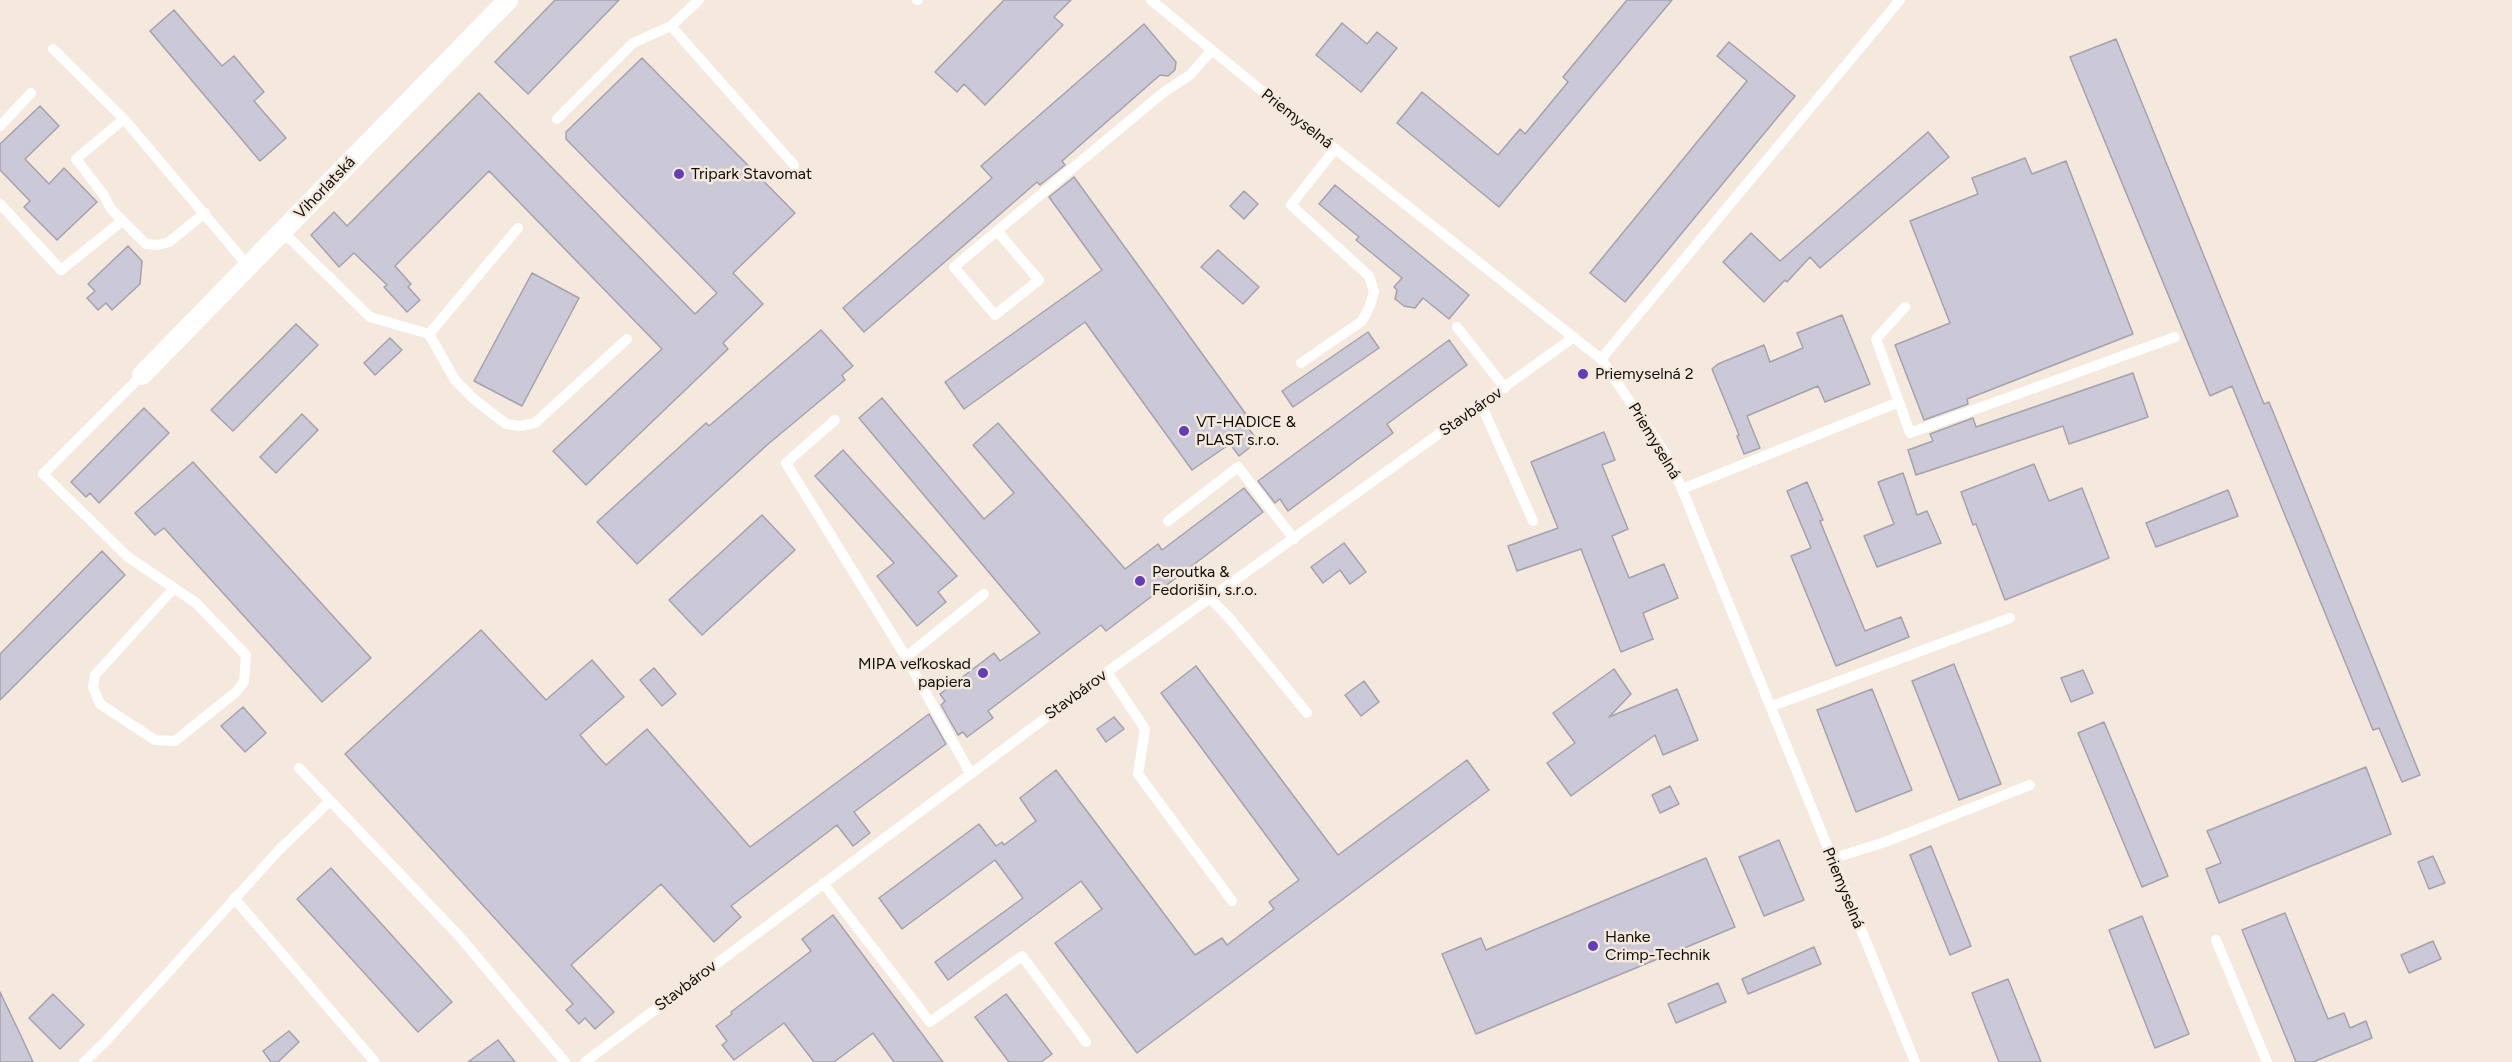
<!DOCTYPE html>
<html>
<head>
<meta charset="utf-8">
<style>
	body { margin:0 }
	canvas { display:block; background:#f4e9dc }
</style>
</head>
<body>
<canvas width="2512" height="1062"></canvas>
<script>
const context = document.querySelector('canvas').getContext('2d');
context.lineJoin = 'round';
function paint(path, color) { context.fillStyle = color; context.fill(path, 'evenodd'); }
const shape = rows => new Path2D(rows.map(r => 'M' + r).join(''));
function strokePath(path, color, width, dash) { context.strokeStyle = color; context.lineWidth = width; context.lineCap = dash ? 'butt' : 'round'; context.setLineDash(dash || []); context.stroke(path); }
function drawText(font, color, halo, rows, align = 'center') {
  context.font = font + ' Figtree,sans-serif'; context.lineWidth = 5; context.setLineDash([]); context.textBaseline = 'middle'; context.strokeStyle = halo; context.fillStyle = color; for (const [text, x, y, turn = 0] of rows) {
    context.save(); context.translate(x, y); context.rotate((+turn || 0) * Math.PI / 180); context.textAlign = isNaN(turn) ? turn : align; if (halo) context.strokeText(text, 0, 0); context.fillText(text, 0, 0); context.restore();
  }
}
const building = shape([
	[555,0,619,0,528,94,495,62,555,0],
	[1004,0,1071,0,1054,17,1063,25,985,105,964,84,957,92,935,72,1004,0],
	[1627,0,1672,0,1499,207,1397,123,1422,92,1498,155,1520,129,1525,134,1568,82,1563,77,1627,0],
	[174,10,222,66,234,56,264,92,254,101,286,138,260,161,150,31,174,10],
	[1342,23,1367,44,1377,32,1397,48,1361,92,1316,55,1342,23],
	[1144,24,1176,62,1175,70,1168,76,1160,75,1062,161,1065,165,1040,185,1037,182,864,332,843,308,992,178,981,166,1144,24],
	[2116,39,2264,404,2269,402,2420,775,2402,782,2379,728,2373,730,2232,386,2210,396,2070,57,2116,39],
	[1729,42,1795,96,1625,302,1590,273,1747,81,1717,56,1729,42],
	[642,58,795,213,733,273,763,304,723,343,728,349,586,485,553,451,662,349,489,171,395,266,411,284,408,287,420,300,407,312,384,287,387,285,354,253,339,267,311,235,334,212,347,226,479,93,695,314,717,293,566,139,566,132,642,58],
	[40,106,59,126,25,159,49,184,64,168,97,202,57,240,24,207,30,201,0,170,0,144,40,106],
	[1928,132,1949,157,1820,268,1810,257,1787,282,1785,280,1764,302,1723,262,1751,233,1780,261,1928,132],
	[2025,158,2032,174,2066,161,2133,334,1967,399,1968,404,1924,420,1895,345,1950,323,1910,221,1978,194,1972,178,2025,158],
	[1074,177,1248,417,1243,421,1258,441,1239,456,1230,444,1192,470,1085,322,964,409,945,382,1102,270,1049,197,1074,177],
	[1335,185,1469,295,1449,319,1423,298,1415,308,1404,306,1395,299,1397,290,1394,287,1402,278,1356,240,1359,237,1319,204,1335,185],
	[1244,191,1258,204,1244,219,1230,206,1244,191],
	[128,246,142,261,140,284,112,310,106,303,98,310,87,298,95,291,88,284,128,246],
	[1218,250,1259,287,1243,304,1201,267,1218,250],
	[532,273,579,298,522,406,474,381,532,273],
	[1842,315,1870,384,1825,402,1818,386,1747,416,1760,448,1744,454,1737,436,1739,435,1712,369,1718,364,1764,345,1770,362,1803,348,1797,333,1842,315],
	[296,324,318,345,233,431,211,410,296,324],
	[821,330,853,366,842,375,845,380,767,445,637,564,597,522,706,423,709,426,821,330],
	[1368,332,1379,348,1293,407,1282,391,1368,332],
	[390,338,402,350,375,375,364,363,390,338],
	[1449,340,1467,365,1387,424,1393,433,1288,511,1280,499,1275,503,1258,481,1449,340],
	[2133,373,2148,417,2069,444,2063,426,1916,475,1908,450,1933,441,1930,434,1973,418,1976,427,2133,373],
	[882,398,984,519,1014,493,973,445,998,423,1125,569,1158,544,1162,550,1244,488,1263,512,1106,631,1101,625,988,711,993,718,967,737,963,732,958,735,941,705,945,701,940,694,994,653,1000,661,1040,633,859,418,882,398],
	[144,408,169,433,99,503,90,493,86,497,71,482,144,408],
	[302,414,318,430,276,473,260,457,302,414],
	[1604,432,1615,460,1602,465,1628,529,1612,536,1629,578,1664,564,1678,598,1643,613,1653,639,1621,652,1581,549,1517,571,1508,546,1558,528,1531,462,1604,432],
	[843,450,957,576,938,592,946,602,917,626,877,576,894,563,815,476,843,450],
	[193,462,371,658,322,702,164,528,155,535,135,513,193,462],
	[2034,464,2049,501,2082,488,2109,558,2005,600,1976,524,1973,525,1961,492,2034,464],
	[1903,473,1917,515,1927,511,1941,543,1877,567,1864,536,1894,524,1878,482,1903,473],
	[1807,482,1823,520,1820,521,1865,631,1901,617,1909,637,1836,666,1791,556,1811,548,1787,491,1807,482],
	[2228,490,2238,516,2156,547,2146,523,2228,490],
	[762,515,795,550,702,635,669,600,762,515],
	[1344,543,1366,572,1350,584,1340,570,1323,583,1311,567,1344,543],
	[102,551,125,575,0,700,0,654,102,551],
	[481,630,546,700,592,660,624,697,580,735,595,753,606,765,647,729,750,847,929,714,946,744,854,812,870,833,853,846,837,825,731,906,741,917,714,942,661,884,571,965,614,1012,595,1029,585,1018,579,1024,566,1010,573,1004,345,754,481,630],
	[1954,664,2001,784,1959,800,1912,681,1954,664],
	[1196,666,1338,855,1467,760,1489,790,1137,1053,1055,943,1102,909,1081,881,948,980,935,962,1023,898,995,860,902,929,879,898,979,824,996,846,1002,842,1004,845,1036,821,1020,798,1056,770,1195,955,1222,938,1227,945,1274,909,1269,902,1299,880,1161,693,1196,666],
	[654,668,676,694,662,706,640,680,654,668],
	[1614,669,1631,694,1609,717,1677,689,1698,740,1663,755,1655,735,1571,796,1547,763,1575,743,1553,713,1614,669],
	[2083,670,2093,693,2071,702,2061,678,2083,670],
	[1364,681,1379,702,1361,716,1345,695,1364,681],
	[1872,689,1912,790,1856,812,1817,710,1872,689],
	[243,707,266,733,245,752,221,726,243,707],
	[1114,717,1124,729,1106,742,1097,729,1114,717],
	[2104,722,2168,876,2142,887,2078,733,2104,722],
	[2366,767,2391,834,2219,903,2206,869,2221,863,2207,831,2366,767],
	[1670,786,1679,804,1660,813,1652,795,1670,786],
	[1779,840,1804,900,1764,916,1739,857,1779,840],
	[1931,846,1971,946,1950,955,1910,855,1931,846],
	[2433,856,2445,883,2429,889,2418,862,2433,856],
	[1706,858,1735,927,1476,1034,1442,954,1481,938,1486,950,1706,858],
	[331,868,452,1002,418,1032,297,899,331,868],
	[2285,913,2328,1019,2344,1013,2350,1028,2366,1021,2372,1038,2313,1062,2296,1062,2242,930,2285,913],
	[833,915,943,1062,894,1062,873,1033,834,1062,814,1062,784,1023,734,1060,722,1045,727,1041,716,1026,732,1014,731,1012,811,951,802,939,833,915],
	[2142,916,2189,1034,2155,1048,2109,930,2142,916],
	[2433,941,2441,959,2409,973,2401,955,2433,941],
	[1814,947,1821,964,1748,994,1742,979,1814,947],
	[2008,979,2041,1062,1999,1062,1972,993,2008,979],
	[1718,983,1726,1002,1676,1023,1668,1004,1718,983],
	[0,992,22,1038,33,1062,0,1062,0,992],
	[53,994,84,1025,60,1049,29,1018,53,994],
	[1006,994,1052,1054,1041,1062,1009,1062,975,1017,1006,994],
	[289,1031,299,1042,278,1062,271,1062,263,1051,289,1031],
	[498,1040,515,1062,468,1062,498,1040]
]);
paint(building, '#cbc8d7');
strokePath(building, '#a5a2b0', 1.5);
strokePath(shape([
	[699,0,671,26,794,165],
	[917,0,918,0],
	[1151,0,1257,87,1601,359,1665,453,1682,489,1915,1062],
	[53,49,124,119,248,266],
	[124,119,76,159,103,194,111,209,146,244,158,245,169,242,205,213],
	[557,119,633,43,671,26],
	[0,126,31,93],
	[0,204,61,270,122,221],
	[282,231,370,317,429,334,455,380,474,399,506,424,520,426,535,423,627,339],
	[997,231,1039,280,995,315,954,267,997,231,1164,92,1190,75,1212,50],
	[1457,327,1505,388],
	[429,334,518,228],
	[1601,359,1900,0],
	[1301,363,1362,321,1370,306,1374,291,1369,276,1291,205,1335,149],
	[142,375,43,474,128,557,174,588,196,603,246,655,244,682,236,692,175,741,155,740,100,704,93,687,95,675,174,588],
	[1899,402,1876,339,1905,307],
	[1481,404,1533,521],
	[835,420,786,463,906,657,970,773],
	[1682,489,1899,402,1910,433,2175,337],
	[1168,521,1238,467,1294,539],
	[1211,599,1231,620,1307,713],
	[906,657,984,594],
	[1107,672,1145,729,1138,774,1232,901],
	[1772,706,2010,618],
	[299,768,460,937,565,1062],
	[1831,859,1885,842,2030,785],
	[823,883,930,1022,1022,956,1086,1042],
	[234,898,375,1062],
	[2216,940,2267,1062],
	[84,1062,105,1042,279,850,330,801],
	[585,1062,1107,672,1574,337]
]), '#fff', 10);
strokePath(shape([
	[142,375,508,0]
]), '#fff', 20);
for (const [x, y, r, color] of [
	[679,174,6,"#653db5"],
	[1583,374,6,"#653db5"],
	[1184,431,6,"#653db5"],
	[1140,581,6,"#653db5"],
	[983,673,6,"#653db5"],
	[1593,946,6,"#653db5"]
]) { const dot = new Path2D(); dot.arc(x, y, r, 0, 2 * Math.PI); context.fillStyle = color; context.fill(dot); strokePath(dot, '#f4e9dc', 2); }
drawText('16px', '#120f0a', '#f4e9dc', [
	["Priemyselná",1297,119,38],
	["Vihorlatská",325,188,-46],
	["Stavbárov",1471,412,-35],
	["Priemyselná",1654,441,59],
	["Stavbárov",1076,695,-36],
	["Priemyselná",1843,888,68],
	["Stavbárov",686,986,-37]
]);
drawText('16px', '#120f0a', '#f4e9dc', [
	["Tripark Stavomat",691,174],
	["Priemyselná 2",1595,374],
	["VT-HADICE &",1196,422],
	["PLAST s.r.o.",1196,440],
	["Peroutka &",1152,572],
	["Fedorišin, s.r.o.",1152,590],
	["MIPA veľkoskad",971,664,"right"],
	["papiera",971,682,"right"],
	["Hanke",1605,937],
	["Crimp-Technik",1605,955]
], 'left');
</script>
</body>
</html>
